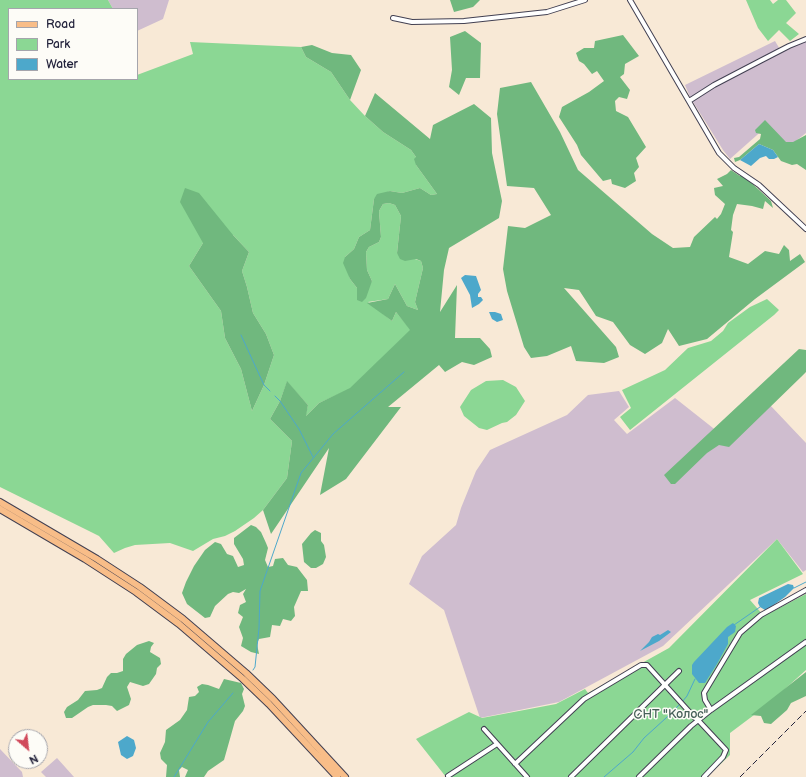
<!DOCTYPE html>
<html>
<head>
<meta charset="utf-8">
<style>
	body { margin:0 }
	#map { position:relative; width:806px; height:777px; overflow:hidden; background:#f8e9d6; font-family:"Balsamiq Sans",sans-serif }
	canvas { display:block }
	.legend { position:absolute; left:8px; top:8px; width:130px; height:72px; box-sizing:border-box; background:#fdfcf7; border:1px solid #a5a5ac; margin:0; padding:5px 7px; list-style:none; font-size:12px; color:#22223b }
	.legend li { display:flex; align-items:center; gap:8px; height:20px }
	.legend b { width:20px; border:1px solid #a5a5ac }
	.north { position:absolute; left:8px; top:729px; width:40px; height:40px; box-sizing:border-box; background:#fdfcf7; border:1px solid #a5a5ac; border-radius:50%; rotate:152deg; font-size:11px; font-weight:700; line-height:16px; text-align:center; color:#22223b }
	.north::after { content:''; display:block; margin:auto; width:14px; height:18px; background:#d1495b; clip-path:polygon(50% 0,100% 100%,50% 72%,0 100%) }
</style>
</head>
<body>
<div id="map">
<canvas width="806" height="777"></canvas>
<ul class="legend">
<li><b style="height:5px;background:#f8bd88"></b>Road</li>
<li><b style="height:11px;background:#8bd794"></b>Park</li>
<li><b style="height:11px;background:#4da8cb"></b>Water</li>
</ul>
<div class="north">N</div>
</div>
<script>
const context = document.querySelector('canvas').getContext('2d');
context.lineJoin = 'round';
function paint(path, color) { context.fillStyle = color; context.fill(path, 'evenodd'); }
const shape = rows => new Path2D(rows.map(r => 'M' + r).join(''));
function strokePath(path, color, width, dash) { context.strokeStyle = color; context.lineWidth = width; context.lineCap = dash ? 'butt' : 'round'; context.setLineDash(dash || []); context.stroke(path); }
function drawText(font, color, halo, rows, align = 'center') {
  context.font = font + ' "Balsamiq Sans",sans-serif'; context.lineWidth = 3; context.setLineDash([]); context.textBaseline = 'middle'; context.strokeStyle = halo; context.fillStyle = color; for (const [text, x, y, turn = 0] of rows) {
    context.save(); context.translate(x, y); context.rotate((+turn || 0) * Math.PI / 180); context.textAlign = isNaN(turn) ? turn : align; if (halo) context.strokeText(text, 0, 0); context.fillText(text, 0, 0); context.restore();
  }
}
paint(shape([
	[108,0,169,0,163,19,137,31,137,9,113,9],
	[775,41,781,51,806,41,806,133,792,144,783,145,766,127,730,159,723,150,690,97,685,85],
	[619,391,629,407,614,420,627,434,675,398,732,443,770,405,806,443,806,570,803,572,777,539,663,646,559,702,480,718,444,610,409,584,422,556,456,525,461,508,476,471,490,450,567,415,588,395],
	[0,749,22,772,23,777,0,777],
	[57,758,74,777,46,777,41,772]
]), '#cfbdcf');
paint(shape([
	[0,0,108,0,113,9,9,9,9,79,137,79,137,75,193,54,190,42,301,47,306,57,331,72,350,100,365,116,383,132,411,150,416,157,416,165,437,194,431,195,420,188,402,193,390,191,374,199,370,230,359,237,354,249,345,257,350,279,357,288,357,300,372,281,367,270,366,252,369,247,379,242,381,237,379,211,383,204,389,203,395,205,401,216,397,253,421,261,423,268,415,302,418,310,407,306,395,284,388,299,368,302,392,321,396,312,411,330,350,389,319,403,305,417,308,405,287,382,280,401,270,419,292,441,287,478,263,510,254,518,235,531,225,536,213,539,193,551,170,543,135,545,125,548,114,553,99,536,89,531,0,487],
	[233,235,249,252,242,271,247,287,253,313,266,334,274,355,264,385,252,411,241,369,225,338,221,311,189,266,203,243],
	[746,0,770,0,773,4,778,0,786,0,796,13,786,23,799,34,790,41,779,30,768,41,758,28],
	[767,299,779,310,774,315,630,430,620,417,631,408,622,390,665,370,688,348,711,341,723,331,728,323,750,307],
	[503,380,516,387,525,401,516,415,507,422,502,423,487,430,479,428,464,416,460,407,471,390,486,381],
	[777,539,803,574,750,600,764,616,806,594,806,670,766,706,730,733,730,755,707,777,446,777,416,739,469,712,482,718,556,704,585,689,588,693,669,648]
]), '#8bd794');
paint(shape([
	[450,0,480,0,473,7,454,12],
	[465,31,481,43,480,78,466,78,459,95,449,87,452,70,450,37],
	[623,35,639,56,625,64,624,74,620,77,630,90,627,99,619,97,615,101,616,111,628,117,646,147,636,158,639,167,634,173,636,181,625,188,612,184,611,179,603,181,581,155,577,145,559,117,562,107,589,92,604,81,597,71,592,74,584,64,579,61,576,53,584,48,594,48,595,41],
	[312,45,332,53,351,55,361,70,350,100,331,72,306,57,301,47],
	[531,82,560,132,578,170,652,234,673,248,690,247,694,237,715,217,717,219,721,214,725,204,715,195,714,188,723,186,717,179,727,174,731,170,740,176,743,175,771,201,773,208,765,201,763,209,752,206,737,204,733,215,731,230,733,232,729,257,748,264,765,251,779,254,784,245,789,250,790,261,800,254,805,262,755,299,707,339,679,346,668,329,662,343,645,354,630,345,613,322,596,316,579,290,564,288,616,347,619,357,604,363,576,361,571,346,547,356,531,358,524,347,507,291,503,269,508,226,525,228,551,215,534,188,507,186,497,114,500,88],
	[375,93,430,139,433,125,474,104,491,118,492,153,502,201,499,218,449,248,444,270,440,312,457,285,455,338,480,338,490,349,492,357,474,365,462,362,445,372,439,365,388,407,401,407,346,479,320,495,329,448,271,534,263,510,287,478,292,441,270,419,280,401,287,381,308,405,306,416,319,403,350,388,410,330,396,312,392,321,367,303,388,299,395,284,407,306,418,310,415,302,423,268,421,261,416,259,405,261,400,259,397,253,401,216,395,205,389,203,383,204,379,211,381,237,379,242,369,247,366,252,367,270,372,281,366,298,362,302,357,300,357,288,350,279,343,263,345,257,354,249,359,237,370,230,374,199,377,194,390,191,402,193,420,188,431,195,437,194,416,165,414,159,416,157,411,150,383,132,365,116],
	[765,120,786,142,793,142,806,135,806,170,797,164,792,165,781,161,773,150,759,144,740,160,735,162,734,158,739,157,760,139,761,134,756,133,755,130],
	[185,188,199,193,233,235,249,252,242,271,247,287,253,313,266,334,274,355,264,385,252,411,241,369,225,338,221,311,189,266,203,243,180,202],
	[799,349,806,350,806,372,801,377,729,447,719,445,707,453,675,484,671,484,664,475],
	[251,525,256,527,261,532,266,543,268,548,265,560,268,567,273,566,275,559,283,558,288,565,297,567,307,580,308,591,301,591,294,607,295,616,291,621,283,619,280,626,272,625,270,637,259,639,257,644,259,654,251,652,241,646,243,638,239,627,243,617,238,613,240,605,246,602,243,594,246,589,239,593,233,592,228,594,215,606,210,617,205,618,187,604,182,593,186,582,194,566,205,550,215,542,221,544,227,554,233,556,238,567,244,565,243,559,234,544,234,538],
	[315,530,321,533,321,541,324,545,326,557,323,564,316,568,311,568,304,562,302,544,311,533],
	[149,641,154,643,151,647,150,652,160,658,161,664,157,668,156,674,149,684,143,686,130,682,127,687,131,699,129,705,117,711,112,706,106,705,93,705,88,707,72,718,66,718,64,712,67,707,78,700,85,691,97,690,102,688,107,677,111,673,117,673,123,671,123,659,126,654,137,645],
	[806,672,806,696,791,703,787,710,771,724,764,723,761,716,751,715],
	[224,679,241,683,244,689,242,694,245,706,243,711,235,721,224,760,208,771,204,777,185,777,188,770,182,767,179,770,180,777,166,777,167,765,161,759,160,753,165,742,166,730,180,720,187,710,189,697,195,696,199,692,197,687,202,684,208,685,219,689]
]), '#70b87e');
paint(shape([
	[759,144,773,150,778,157,774,159,769,159,766,156,760,158,751,166,740,160],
	[465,275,476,276,481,290,478,294,478,297,481,297,483,300,479,304,472,308,470,295,461,278],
	[489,312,495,312,501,314,503,320,497,322,492,319],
	[788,584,793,585,794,588,785,597,768,609,765,610,760,607,758,603,759,598],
	[733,623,736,626,735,632,728,637,728,644,717,664,705,683,699,683,692,674,692,665,694,662,727,627],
	[668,630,671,632,659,641,640,651,649,642,652,637,658,634,660,635],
	[127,736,134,740,136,748,133,756,127,759,121,755,118,742]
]), '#4da8cb');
strokePath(shape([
	[241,335,264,385,270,391],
	[275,396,280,401,299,429,313,457],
	[794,588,806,582],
	[734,625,760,607],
	[253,670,255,667,259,628,260,591,301,473,333,434,404,372],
	[682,702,687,696,695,679],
	[174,777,208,722,233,693],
	[604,777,633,752,644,738,666,718,680,704]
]), '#4da8cb', 1);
const minor = shape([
	[630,0,719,153,734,168,759,185,806,229],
	[393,18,412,22,464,21,547,12,585,0],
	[689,101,714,85,760,61,789,46,806,39],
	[711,710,705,700,704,693,740,633,761,615,806,590],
	[484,729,527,777],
	[515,764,584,699,641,665,647,665,694,717,698,720,726,750,723,757,704,777],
	[448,776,497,744],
	[571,777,679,671],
	[639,777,691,726,711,710,806,642]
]);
const primary = shape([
	[0,502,97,559,140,587,183,619,246,673,273,699,345,777],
	[0,509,85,559,136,592,179,624,243,679,269,704,337,777]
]);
strokePath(minor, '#424052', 6);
strokePath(primary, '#424052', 8);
strokePath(minor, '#fff', 4);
strokePath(primary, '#f8bd88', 6);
strokePath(shape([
	[740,777,806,711]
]), '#22223b', 1, [6, 3]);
drawText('13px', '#47615a', '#fdfcf7', [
	["СНТ \"Колос\"",671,715]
]);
</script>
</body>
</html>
